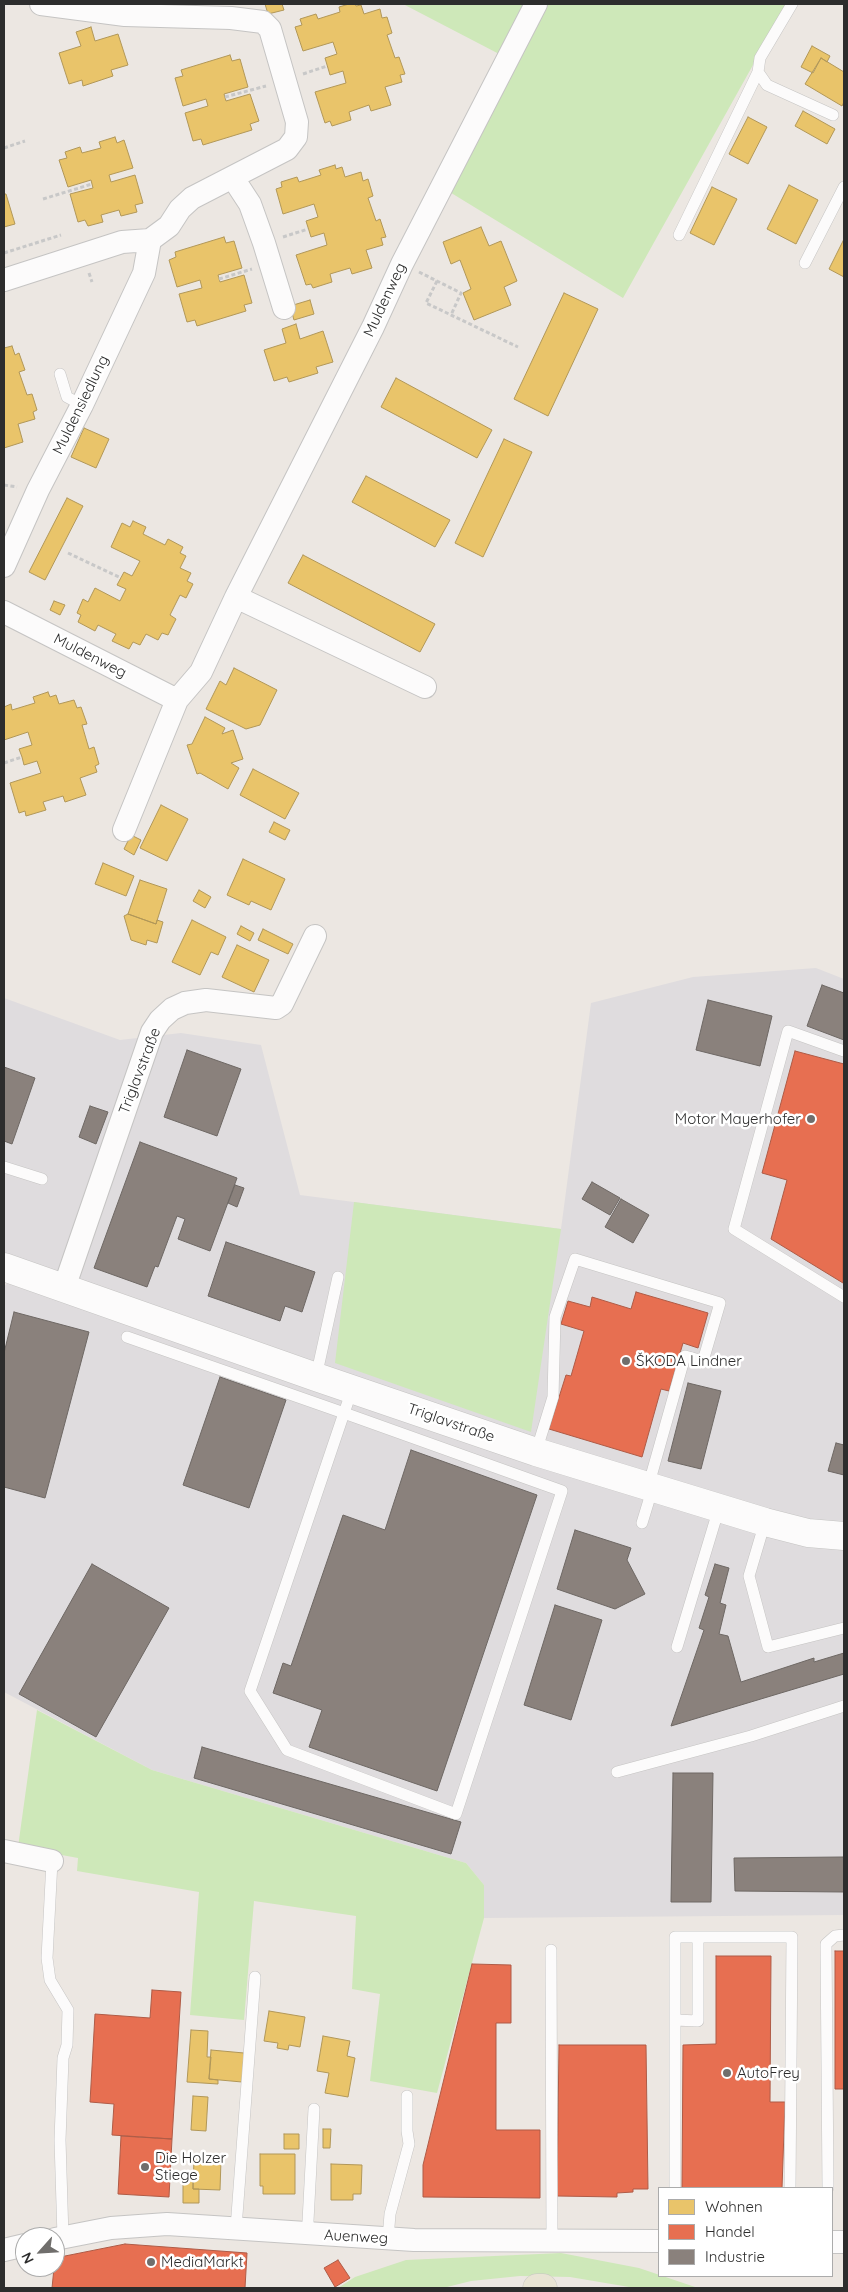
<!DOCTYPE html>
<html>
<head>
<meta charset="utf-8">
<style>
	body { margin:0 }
	#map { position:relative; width:848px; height:2292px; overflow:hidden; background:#ece7e2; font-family:Quicksand,sans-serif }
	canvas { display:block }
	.frame { position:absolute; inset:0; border:5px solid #2d2d2d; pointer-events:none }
	.legend { position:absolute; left:658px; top:2187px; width:175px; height:90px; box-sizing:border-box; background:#fff; border:1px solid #ababab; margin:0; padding:6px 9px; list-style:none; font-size:15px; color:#2d2d2d }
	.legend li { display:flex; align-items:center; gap:10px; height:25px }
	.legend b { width:25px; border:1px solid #ababab }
	.north { position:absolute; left:15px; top:2227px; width:50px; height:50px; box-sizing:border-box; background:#fff; border:1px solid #ababab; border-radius:50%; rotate:244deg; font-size:14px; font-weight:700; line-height:20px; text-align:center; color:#2d2d2d }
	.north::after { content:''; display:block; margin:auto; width:18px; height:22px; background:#706e6c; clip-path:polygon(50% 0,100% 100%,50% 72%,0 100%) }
</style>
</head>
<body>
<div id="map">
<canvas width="848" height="2292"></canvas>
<div class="frame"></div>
<ul class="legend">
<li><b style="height:14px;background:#e9c46a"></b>Wohnen</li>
<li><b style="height:14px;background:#e76f51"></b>Handel</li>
<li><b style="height:14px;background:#8a817c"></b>Industrie</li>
</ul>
<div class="north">N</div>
</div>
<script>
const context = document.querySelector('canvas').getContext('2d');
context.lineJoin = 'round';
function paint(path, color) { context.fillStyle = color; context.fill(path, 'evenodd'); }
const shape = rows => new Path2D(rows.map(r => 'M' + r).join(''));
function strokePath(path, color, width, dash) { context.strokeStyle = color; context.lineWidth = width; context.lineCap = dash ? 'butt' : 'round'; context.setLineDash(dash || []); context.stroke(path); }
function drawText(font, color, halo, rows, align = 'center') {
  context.font = font + ' Quicksand,sans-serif'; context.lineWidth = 5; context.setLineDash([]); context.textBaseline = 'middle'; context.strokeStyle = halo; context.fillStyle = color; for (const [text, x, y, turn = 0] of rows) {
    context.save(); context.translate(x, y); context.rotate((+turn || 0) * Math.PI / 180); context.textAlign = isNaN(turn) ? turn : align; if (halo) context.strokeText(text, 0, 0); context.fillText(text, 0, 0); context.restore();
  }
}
paint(shape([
	[816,968,844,979,844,1915,484,1918,484,1885,466,1863,152,1770,4,1692,4,1286,8,1283,4,1282,4,998,120,1040,181,1033,261,1045,300,1195,561,1229,591,1003,693,977]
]), '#dfdcde');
paint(shape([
	[403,4,528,4,501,55],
	[544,4,787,4,623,298,448,191],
	[354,1202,561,1229,531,1432,335,1363],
	[37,1710,152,1770,466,1863,484,1885,484,1918,437,2093,370,2081,380,1994,352,1989,356,1916,254,1901,244,2020,190,2015,199,1892,77,1871,78,1858,18,1847],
	[561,2253,639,2268,698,2288,635,2288,570,2277,520,2276,471,2281,443,2288,338,2288,355,2277,406,2260]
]), '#cee8b9');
const homes = shape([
	[265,4,282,4,284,10,268,14,265,4],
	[349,4,355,4,356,6,361,5,364,14,380,9,382,18,387,17,392,33,387,35,395,58,399,57,405,74,400,75,402,82,385,87,391,105,371,111,369,105,349,112,351,120,332,126,330,121,325,123,315,92,346,83,343,71,330,75,325,58,337,54,333,42,303,51,295,27,302,25,300,19,316,14,318,19,340,12,339,7,349,4],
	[91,27,95,41,118,34,128,65,111,70,113,76,83,86,82,80,69,84,59,53,81,46,76,32,91,27],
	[812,46,830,56,827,62,821,58,813,73,801,67,812,46],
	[230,55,232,61,240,59,248,87,224,94,226,101,250,94,259,121,250,124,252,130,203,145,201,139,193,141,185,113,208,106,206,99,183,106,175,78,183,76,181,70,230,55],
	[821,58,844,72,844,102,842,106,805,84,821,58],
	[803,111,835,129,827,144,795,126,803,111],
	[748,117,767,127,748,164,729,154,748,117],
	[115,137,117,143,124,140,133,168,109,175,111,182,135,175,143,203,135,205,137,212,121,216,119,210,101,215,103,222,88,226,85,220,78,222,70,194,93,188,91,180,68,187,59,160,67,158,65,152,80,147,82,153,101,148,99,142,115,137],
	[335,165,336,169,342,167,345,177,361,172,363,181,368,179,373,196,368,198,376,221,380,219,386,237,381,238,383,245,366,250,372,268,352,274,350,268,330,274,332,282,313,288,311,284,306,285,296,255,327,245,324,233,311,237,306,221,318,217,314,204,283,214,276,189,282,187,281,182,297,177,299,182,321,175,319,170,335,165],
	[789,185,818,200,796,244,767,229,789,185],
	[712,187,737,199,714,245,690,233,712,187],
	[4,194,6,194,15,224,4,227,4,194],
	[481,227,489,246,501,241,517,281,504,287,511,305,474,320,463,293,471,289,460,260,451,264,443,242,481,227],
	[224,237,226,243,234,241,242,268,218,275,220,282,244,275,252,303,244,305,246,311,197,326,195,320,187,322,179,294,202,288,200,280,177,287,169,260,176,257,175,252,224,237],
	[844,239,844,277,829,269,844,239],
	[564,293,598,309,548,416,514,399,564,293],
	[310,300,314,314,294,320,290,306,310,300],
	[296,324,300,339,323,331,333,362,316,367,318,373,289,382,287,377,274,381,264,350,286,343,282,329,296,324],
	[12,346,15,355,19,353,25,370,19,372,27,395,32,394,37,410,33,412,35,419,18,424,23,442,4,448,4,348,12,346],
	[396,378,492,430,477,458,381,407,396,378],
	[84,428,109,439,96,468,71,457,84,428],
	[504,439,532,452,483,557,455,543,504,439],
	[366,476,450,520,435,547,352,502,366,476],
	[67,498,83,506,45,580,29,572,67,498],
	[133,521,146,527,143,534,165,545,168,539,183,547,180,553,186,556,180,568,191,573,187,581,193,584,186,598,180,595,170,615,176,619,168,635,162,633,158,640,146,634,140,645,133,642,129,649,112,641,116,634,98,625,95,631,78,622,81,615,77,613,83,599,88,602,95,588,120,601,126,589,117,585,124,572,132,576,140,561,111,547,122,523,130,527,133,521],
	[303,555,435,624,420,652,288,583,303,555],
	[54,601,65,605,60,615,50,610,54,601],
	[234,668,277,690,260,725,246,729,206,709,220,681,226,685,234,668],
	[48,692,50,697,56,695,59,704,74,700,77,708,81,707,87,724,82,725,89,749,94,747,99,764,95,766,97,772,80,778,86,795,65,802,63,796,43,802,46,810,26,816,25,811,19,813,10,783,41,773,37,761,24,765,22,757,19,749,32,745,28,732,4,740,4,707,11,704,12,710,35,703,33,697,48,692],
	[205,717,225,728,222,734,233,730,243,759,231,763,239,768,228,789,200,773,197,774,187,745,192,744,205,717],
	[253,769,299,793,285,819,240,795,253,769],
	[161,805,188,819,167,861,140,848,161,805],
	[274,822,290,830,285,840,269,832,274,822],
	[131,835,141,840,134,855,124,849,131,835],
	[243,859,285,879,271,910,251,901,249,905,227,895,243,859],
	[103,863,134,876,126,896,95,884,103,863],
	[140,880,167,889,156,924,128,914,140,880],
	[199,890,211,897,205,908,193,901,199,890],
	[128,914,156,924,157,920,163,922,157,943,147,940,146,945,131,940,124,916,128,914],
	[192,920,226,937,218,955,211,952,200,975,172,962,192,920],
	[241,926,254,933,250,941,237,934,241,926],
	[263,929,293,944,288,954,258,940,263,929],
	[237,945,269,960,254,992,222,977,237,945],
	[269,2011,305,2017,300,2047,289,2045,288,2050,277,2048,278,2043,264,2041,269,2011],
	[191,2030,208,2031,207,2057,211,2057,209,2079,218,2080,218,2084,187,2082,191,2030],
	[323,2036,350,2041,347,2056,355,2058,348,2097,325,2093,329,2073,317,2071,323,2036],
	[211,2050,244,2053,242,2082,209,2079,211,2050],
	[193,2096,208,2097,206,2131,191,2130,193,2096],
	[323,2129,331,2129,330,2148,323,2148,323,2129],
	[284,2134,299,2134,299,2149,284,2149,284,2134],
	[260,2154,295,2154,295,2194,263,2194,263,2186,260,2186,260,2154],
	[194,2159,221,2160,220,2190,193,2189,194,2159],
	[331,2164,362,2165,361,2194,353,2194,353,2200,331,2200,331,2164],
	[183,2180,193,2180,193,2189,199,2189,199,2203,183,2203,183,2180]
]);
paint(homes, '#e9c46a');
strokePath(homes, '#b19758', 1);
const shops = shape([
	[795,1051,844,1064,843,1283,771,1239,787,1180,762,1173,795,1051],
	[636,1292,708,1313,698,1348,683,1343,669,1391,661,1389,642,1457,549,1429,566,1375,571,1376,584,1331,561,1324,568,1301,590,1307,592,1297,631,1309,636,1292],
	[835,1951,844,1951,844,2089,835,2089,835,1951],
	[716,1956,771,1956,770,2102,785,2102,782,2188,682,2188,683,2045,716,2044,716,1956],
	[472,1964,511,1965,511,2023,496,2023,496,2130,540,2130,540,2198,423,2197,423,2165,472,1964],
	[152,1990,181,1992,172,2139,112,2135,114,2104,90,2102,95,2014,150,2018,152,1990],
	[559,2045,646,2045,648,2189,633,2189,633,2192,617,2193,617,2197,557,2196,559,2045],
	[121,2136,172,2139,169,2197,118,2194,121,2136],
	[125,2244,247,2253,245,2288,52,2288,55,2258,125,2244],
	[338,2260,350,2278,335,2287,324,2268,338,2260]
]);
paint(shops, '#e76f51');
strokePath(shops, '#af5b46', 1);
const industry = shape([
	[822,985,844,993,844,1040,807,1026,822,985],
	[708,1000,772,1016,760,1066,696,1050,708,1000],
	[187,1050,241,1069,217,1136,164,1117,187,1050],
	[4,1067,35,1078,12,1144,4,1141,4,1067],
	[90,1106,108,1112,96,1144,79,1137,90,1106],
	[140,1142,237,1178,210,1251,178,1239,185,1219,177,1216,158,1267,155,1266,147,1287,94,1268,140,1142],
	[592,1182,620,1198,610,1215,582,1199,592,1182],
	[235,1185,244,1188,237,1207,228,1203,235,1185],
	[621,1199,649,1215,633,1243,605,1227,621,1199],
	[226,1242,315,1272,302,1312,285,1306,280,1321,208,1296,226,1242],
	[14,1312,89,1332,45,1498,4,1487,4,1353,14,1312],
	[220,1377,286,1400,249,1508,183,1485,220,1377],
	[688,1383,721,1391,701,1469,668,1461,688,1383],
	[836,1443,844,1445,844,1475,828,1471,836,1443],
	[411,1450,537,1495,437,1791,309,1747,322,1710,273,1693,283,1663,291,1666,343,1515,385,1530,411,1450],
	[575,1530,631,1548,627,1560,645,1594,615,1609,557,1589,575,1530],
	[92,1564,169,1608,96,1737,19,1694,92,1564],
	[715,1564,729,1568,720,1603,726,1605,719,1634,728,1636,741,1682,814,1658,814,1662,844,1653,844,1674,671,1726,704,1630,699,1628,709,1597,705,1595,715,1564],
	[555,1605,602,1620,571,1720,524,1705,555,1605],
	[202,1747,461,1822,451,1854,194,1778,202,1747],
	[673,1773,713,1773,711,1902,671,1902,673,1773],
	[844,1857,844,1892,735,1891,734,1858,844,1857]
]);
paint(industry, '#8a817c');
strokePath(industry, '#6e6864', 1);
const lane = shape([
	[792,4,760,58,758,72,767,85,833,115],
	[679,235,758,72],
	[805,263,844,187],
	[60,374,67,397,82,405],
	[844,1051,788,1031,734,1229,844,1297],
	[4,1167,42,1179],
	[127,1337,344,1413,562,1491,456,1814,287,1750,250,1691,344,1413,352,1390],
	[316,1377,338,1277],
	[536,1452,553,1397,555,1317,575,1259,720,1303,703,1361,685,1356,648,1487,649,1500,642,1523],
	[765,1522,749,1576,768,1647,844,1628],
	[677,1647,719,1508],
	[617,1772,751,1736,844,1706],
	[52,1861,47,1958,50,1980,68,2010,67,2045,63,2058,60,2140,63,2237],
	[551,1950,552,2241],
	[675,2020,698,2021,698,1937],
	[675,2188,675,1937,792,1937,790,2188],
	[828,2188,826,1944,835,1936,844,1935],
	[236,2228,255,1977],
	[309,2235,308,2221,314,2109],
	[388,2239,390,2214,409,2144,407,2131,407,2096]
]);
const street = shape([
	[233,178,250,204,264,243,284,308],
	[4,280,122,242,150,240],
	[4,566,38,490,82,405,144,273,150,240,169,226,180,209,192,198,287,149,296,137,297,122,270,29,263,22,231,18,125,15,41,4],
	[236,597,425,687],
	[4,612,177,700],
	[124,830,177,700,201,672,236,597,373,327,402,264,536,4],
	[64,1288,152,1032,160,1020,172,1009,185,1003,206,1000,276,1008,282,1004,315,936],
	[4,1851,52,1861],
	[55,2239,111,2228,167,2224,414,2240,659,2241],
	[832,2242,844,2242],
	[4,2250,25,2245]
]);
const secondary = shape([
	[4,1267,316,1377,536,1452,765,1522,808,1533,844,1536]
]);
const primary = shape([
	[537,2288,543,2288]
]);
strokePath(lane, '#c5c4c3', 12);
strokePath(street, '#c5c4c3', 24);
strokePath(secondary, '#c5c4c3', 29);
strokePath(primary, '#c6c4c3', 29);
strokePath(shape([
	[303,74,327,66],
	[225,97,266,86],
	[4,148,25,141],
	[43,199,92,184],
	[283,237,308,229],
	[4,253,61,235],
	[419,272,461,293,451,315],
	[89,273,92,282],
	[219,279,252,269],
	[437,281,426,303,518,347],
	[4,485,17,487],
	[68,553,121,578],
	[4,763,22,757]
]), '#c8c8c8', 3, [4, 2.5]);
strokePath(lane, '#fcfbfb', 11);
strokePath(street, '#fcfbfb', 22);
strokePath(secondary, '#fcfbfb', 28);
strokePath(primary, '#e9e4d4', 28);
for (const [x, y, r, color] of [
	[811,1119,5,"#706e6c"],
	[626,1361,5,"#706e6c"],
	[727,2073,5,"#706e6c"],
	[145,2167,5,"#706e6c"],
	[151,2262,5,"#706e6c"]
]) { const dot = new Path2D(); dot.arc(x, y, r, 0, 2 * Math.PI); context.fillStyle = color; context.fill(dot); strokePath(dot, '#fff', 2); }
drawText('15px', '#2d2d2d', '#fff', [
	["Muldenweg",385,300,-65],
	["Muldensiedlung",81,405,-64],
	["Muldenweg",90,656,27],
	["Triglavstraße",140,1071,-69],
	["Triglavstraße",451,1423,19],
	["Auenweg",356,2237,3]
]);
drawText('15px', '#2d2d2d', '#fff', [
	["Motor Mayerhofer",801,1119,"right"],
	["ŠKODA Lindner",636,1361],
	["AutoFrey",737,2073],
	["Die Holzer",155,2158],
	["Stiege",155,2175],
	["MediaMarkt",161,2262]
], 'left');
</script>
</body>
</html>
